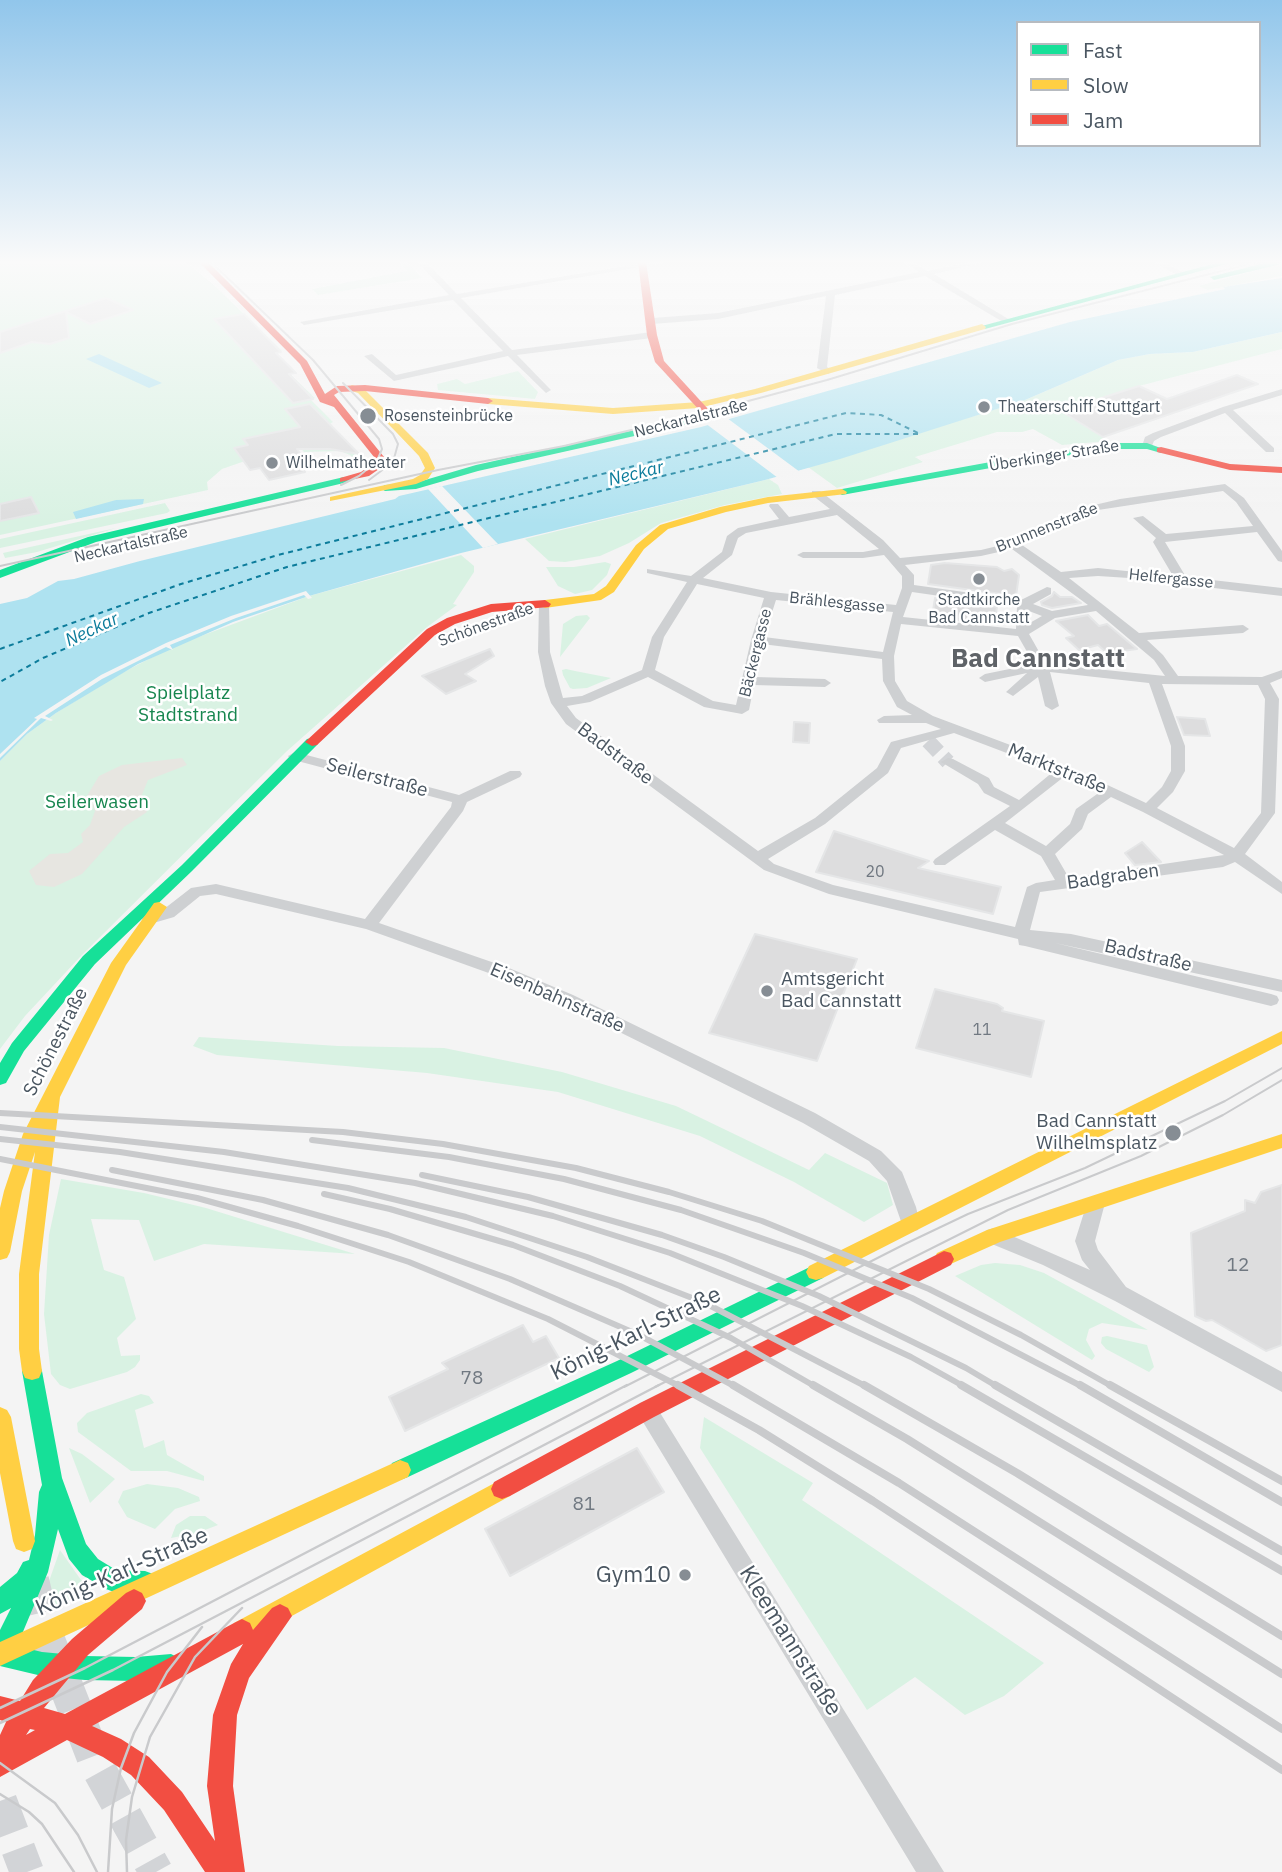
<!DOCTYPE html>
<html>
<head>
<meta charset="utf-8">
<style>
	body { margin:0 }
	#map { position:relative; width:1282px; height:1872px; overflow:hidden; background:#f4f4f4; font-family:"IBM Plex Sans",sans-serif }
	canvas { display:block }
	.legend { position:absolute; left:1016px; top:21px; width:245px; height:126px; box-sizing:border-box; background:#fff; border:2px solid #b7bbc0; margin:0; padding:9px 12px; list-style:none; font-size:21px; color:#4a5661 }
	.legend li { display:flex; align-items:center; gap:14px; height:35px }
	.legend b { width:35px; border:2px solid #b7bbc0 }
</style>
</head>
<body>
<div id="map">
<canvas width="1282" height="1872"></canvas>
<ul class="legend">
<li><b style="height:9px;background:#16e098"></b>Fast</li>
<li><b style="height:9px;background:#ffcf43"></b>Slow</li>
<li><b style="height:9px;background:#f24e42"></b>Jam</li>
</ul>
</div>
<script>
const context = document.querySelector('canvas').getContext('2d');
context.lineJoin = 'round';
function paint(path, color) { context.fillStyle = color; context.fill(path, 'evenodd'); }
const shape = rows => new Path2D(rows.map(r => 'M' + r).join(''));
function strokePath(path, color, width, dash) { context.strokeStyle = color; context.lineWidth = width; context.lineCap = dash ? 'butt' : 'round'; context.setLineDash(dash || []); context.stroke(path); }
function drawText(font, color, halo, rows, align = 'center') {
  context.font = font + ' "IBM Plex Sans",sans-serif'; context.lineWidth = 5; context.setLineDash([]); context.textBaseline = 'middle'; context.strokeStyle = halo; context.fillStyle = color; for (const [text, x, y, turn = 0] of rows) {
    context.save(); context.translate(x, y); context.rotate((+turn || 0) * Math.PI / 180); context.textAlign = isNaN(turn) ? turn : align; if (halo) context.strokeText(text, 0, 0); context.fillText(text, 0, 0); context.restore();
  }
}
paint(shape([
	[0,262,186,262,215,286,282,351,276,353,290,374,315,398,311,400,333,422,330,424,365,461,357,462,350,455,340,451,304,452,297,443,222,469,207,482,208,490,0,535],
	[399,262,407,262,422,278,318,295,312,289,407,271],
	[1282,264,1282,276,1208,290,1198,286],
	[1282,332,1282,349,1139,386,1062,412,1109,441,1062,445,1033,429,1022,432,997,432,915,457,923,462,837,488,808,467,1025,400,1118,360,1150,354,1193,352],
	[518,371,538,392,535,399,438,390,437,384,457,379,465,384],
	[769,479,778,485,782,494,725,505,661,523,629,543,600,556,565,562,549,561,525,539],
	[165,503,170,511,167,513,0,548,0,539],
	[116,528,37,552,5,558,3,553],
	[461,555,474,566,474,572,453,604,457,605,427,627,287,751,80,957,25,1016,0,1049,0,761,27,734,56,713,114,677,174,646,309,596],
	[605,562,611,564,607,575,592,590,575,594,558,586,546,567,574,567],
	[587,615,590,618,560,657,563,624,576,616],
	[566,669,575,671,611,678,587,688,573,689,570,688,563,675,562,670],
	[199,1037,338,1046,444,1048,562,1072,676,1106,809,1170,825,1153,887,1183,893,1205,864,1222,794,1182,700,1136,558,1092,427,1073,217,1055,193,1046],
	[61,1179,144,1193,206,1208,355,1254,204,1244,154,1261,139,1220,91,1219,104,1270,124,1277,136,1319,117,1338,121,1356,140,1355,140,1360,135,1367,127,1372,70,1389,60,1385,51,1374,44,1314,49,1235],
	[995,1263,1020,1265,1044,1273,1148,1330,1102,1323,1089,1329,1086,1340,1095,1356,1092,1360,955,1276,981,1265],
	[1107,1336,1147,1345,1154,1367,1149,1372,1106,1349,1101,1343,1102,1337],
	[141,1394,149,1396,154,1403,135,1410,144,1448,164,1440,167,1455,204,1476,204,1481,167,1471,131,1471,78,1432,77,1423,87,1413],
	[704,1417,813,1483,802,1500,1044,1663,1004,1696,965,1715,915,1677,867,1710,700,1448],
	[69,1448,82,1454,115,1479,90,1503],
	[147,1484,178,1488,199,1497,200,1501,175,1509,155,1529,127,1517,118,1502,123,1491],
	[190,1516,205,1516,218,1525,197,1533,171,1538,176,1525],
	[60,1550,81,1580,93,1589,50,1610,44,1609,42,1601]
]), '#d9f2e3');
paint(shape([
	[182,758,187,765,148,780,141,797,147,812,124,827,82,874,54,887,36,885,29,871,50,854,68,853,83,842,81,834,90,825,95,811,87,796,99,776,122,765]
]), '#e7e6e1');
paint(shape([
	[1282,278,1282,332,1193,352,1150,354,1118,360,1025,400,840,459,765,480,461,553,309,596,233,622,138,664,56,713,27,734,0,761,0,604,27,598,58,581,74,579,140,561,395,499,399,496,701,427,1070,322,1225,289,1223,287],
	[99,354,162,383,149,388,86,359],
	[144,499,143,504,76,519,73,512,116,500]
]), '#aee2f0');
paint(shape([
	[727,418,800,472,778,478,705,423],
	[442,486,498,544,483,548,428,489],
	[306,591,312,598,308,599,304,595,236,618,170,645,173,650,166,647,102,679,45,716,53,720,51,721,41,718,0,758,0,754,37,719,34,718,101,675,166,643,231,616]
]), '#f4f4f4');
strokePath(shape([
	[0,649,181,584,278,555,846,413,881,415,920,434,836,434,287,567,149,613,43,658,0,682]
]), '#0c7c9b', 2, [5, 4.5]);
const building = shape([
	[106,298,133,310,90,324,66,312,69,338,50,344,32,342,0,353,0,332,106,298],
	[244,314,281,352,276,353,296,373,289,374,313,399,293,403,214,319,244,314],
	[1237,375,1258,384,1103,437,1061,411,1139,386,1167,399,1237,375],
	[310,404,359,454,330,449,297,449,304,459,296,461,305,472,269,480,260,468,250,470,234,448,248,445,243,439,300,427,285,409,310,404],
	[31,497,39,513,0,521,0,504,31,497],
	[945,563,997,567,1004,571,1012,569,1019,575,1016,596,928,584,931,565,945,563],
	[1054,592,1060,597,1072,597,1081,603,1052,608,1042,605,1041,602,1052,596,1054,592],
	[935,598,997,607,994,624,932,617,935,598],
	[1088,615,1099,626,1107,624,1137,649,1107,653,1098,645,1079,650,1066,638,1074,636,1056,621,1088,615],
	[490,649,494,656,465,674,476,681,446,694,422,676,490,649],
	[1177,717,1205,719,1210,736,1184,735,1177,717],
	[794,722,810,723,809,743,793,742,794,722],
	[834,831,929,861,918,868,1001,887,993,914,816,872,834,831],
	[1142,842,1161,862,1135,865,1125,853,1142,842],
	[755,934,857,959,817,1061,709,1033,755,934],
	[935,989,997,1004,1003,1008,1002,1011,1044,1021,1031,1077,916,1048,935,989],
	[1282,1185,1282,1345,1266,1351,1212,1320,1206,1321,1195,1316,1191,1233,1245,1211,1245,1200,1255,1203,1261,1192,1282,1185],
	[523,1325,533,1342,546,1336,559,1358,405,1431,389,1397,448,1369,442,1363,523,1325],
	[637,1448,664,1492,510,1576,485,1529,637,1448]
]);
paint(building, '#ddddde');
strokePath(building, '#e5e6e7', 2);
strokePath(shape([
	[928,741,948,762]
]), '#d2d4d7', 15, [15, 7]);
strokePath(shape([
	[32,1580,43,1627,97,1766,156,1872],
	[0,1801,27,1872]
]), '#d2d4d7', 34, [34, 17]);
paint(shape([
	[417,262,426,262,457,294,650,262,669,262,461,298,512,350,652,332,657,335,652,338,517,355,549,388,551,390,546,393,508,356,394,381,364,356,372,354,396,375,503,351,453,300,304,325,300,322,449,295,417,262],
	[903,262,913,262,927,271,969,262,985,262,934,274,1010,320,1003,322,925,276,835,295,827,367,833,371,828,374,817,368,826,296,718,319,652,324,648,321,652,318,718,313,919,272,903,262],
	[1153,262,1164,262,1186,274,1179,276,1153,262],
	[1282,389,1282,395,1233,410,1274,448,1274,452,1266,452,1225,413,1161,437,1154,441,1151,448,1142,446,1145,437,1153,433,1223,407,1282,389],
	[1225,484,1244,498,1282,551,1282,562,1278,561,1257,532,1165,542,1186,577,1282,588,1282,596,1129,578,1098,576,1069,578,1139,633,1243,625,1249,629,1243,633,1147,640,1163,655,1178,676,1262,677,1282,670,1282,678,1270,683,1279,699,1275,813,1245,854,1282,882,1282,894,1235,862,1223,867,1040,892,1030,930,1071,934,1282,980,1282,992,1055,943,1271,994,1277,996,1279,1000,1277,1004,1271,1006,1025,946,1019,945,1018,939,829,894,764,870,566,724,551,703,545,686,538,652,539,602,547,602,549,605,550,652,563,698,582,696,642,670,652,637,687,582,647,573,647,569,691,576,722,552,727,536,738,528,779,519,769,506,770,504,778,504,789,517,830,509,812,495,812,491,820,491,883,540,900,558,981,550,1010,543,1033,530,1090,506,1120,499,1225,484],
	[1223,491,1236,502,1253,526,1166,534,1143,516,1133,518,1156,538,1153,542,1173,576,1098,568,1061,572,1022,545,1098,510,1223,491],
	[837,515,879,549,863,552,803,552,797,555,803,558,863,558,884,555,902,576,902,588,896,605,771,592,703,578,732,555,738,538,746,533,837,515],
	[1012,549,1088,605,1052,611,1033,604,1051,594,1051,588,1047,587,1021,600,914,585,914,575,905,565,981,556,1012,549],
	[697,584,764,598,751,640,736,705,713,701,655,670,664,637,697,584],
	[912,592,1017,607,1016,629,903,617,912,592],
	[776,600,893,612,883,652,764,637,776,600],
	[1029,611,1042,616,1028,624,1029,611],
	[1096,611,1154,660,1165,676,1046,664,1029,634,1055,618,1096,611],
	[901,624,1018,636,1034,664,985,674,979,678,985,682,1027,673,1006,692,1013,696,1038,677,1045,706,1052,710,1059,706,1050,672,1149,683,1171,746,1171,771,1162,787,1146,803,1069,767,933,716,907,701,895,681,894,656,901,624],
	[762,644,882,659,883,681,897,707,912,715,884,716,877,720,879,723,926,723,941,729,891,742,877,768,815,818,758,851,576,718,567,706,590,702,648,677,704,707,742,714,749,710,754,685,825,687,831,683,825,679,755,677,762,644],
	[1162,684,1258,685,1265,699,1261,813,1234,848,1157,808,1173,792,1185,771,1185,746,1162,684],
	[954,733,1054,771,1019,800,994,787,989,778,953,759,948,758,941,762,978,784,984,793,1010,806,935,859,933,862,935,865,945,865,995,830,1041,856,1055,880,1036,883,1027,887,1015,927,833,885,774,864,768,859,825,824,888,773,901,748,954,733],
	[1065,776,1100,792,1076,809,1070,824,1046,846,1005,823,1065,776],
	[1111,797,1143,812,1224,855,1069,878,1055,854,1082,829,1088,814,1111,797],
	[295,752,459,795,510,771,520,771,522,774,520,777,467,802,463,811,379,923,509,968,573,995,815,1113,881,1151,902,1172,916,1207,920,1224,918,1230,911,1232,904,1230,887,1181,869,1161,803,1123,561,1003,497,976,366,929,216,894,200,896,174,917,150,924,144,923,142,919,144,915,164,909,191,888,216,884,365,919,451,807,452,802,290,759,288,756,295,752],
	[1096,1195,1103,1198,1105,1203,1095,1241,1098,1250,1126,1287,1282,1372,1282,1392,1115,1301,1043,1265,987,1242,984,1236,987,1230,994,1228,1090,1270,1082,1260,1075,1241,1087,1203,1089,1198,1096,1195],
	[647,1400,654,1403,944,1872,916,1872,640,1417,636,1410,640,1403,647,1400]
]), '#ced0d2');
paint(shape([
	[1220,262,1234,262,985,329,978,327,1220,262],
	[1268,262,1282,264,1214,280,1210,277,1268,262],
	[702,415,707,418,706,420,478,471,416,489,385,491,380,488,385,485,415,483,476,465,702,415],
	[1113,443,1147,443,1166,450,1161,453,1147,449,1113,449,1029,461,842,495,837,492,842,489,1029,455,1113,443],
	[344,477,349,480,348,482,96,542,0,578,0,570,88,537,344,477],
	[312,738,319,742,317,745,192,871,95,964,24,1051,6,1083,0,1085,0,1063,12,1043,83,956,182,865,307,739,312,738],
	[816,1264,823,1266,826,1272,823,1278,631,1373,408,1477,400,1480,392,1477,389,1470,392,1463,617,1361,816,1264],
	[32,1362,39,1364,42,1371,62,1478,86,1544,98,1559,116,1570,145,1571,153,1574,156,1582,153,1590,145,1593,114,1592,106,1589,82,1575,69,1559,58,1529,48,1572,17,1646,42,1652,85,1656,136,1657,171,1654,179,1658,183,1666,179,1674,171,1678,136,1681,85,1680,42,1676,0,1666,0,1630,11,1608,0,1614,0,1587,17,1573,23,1562,29,1560,35,1535,39,1492,42,1485,22,1371,25,1364,32,1362]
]), '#16e098');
paint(shape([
	[982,324,986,327,985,329,761,393,699,408,613,414,488,404,483,401,488,398,613,408,699,402,755,389,982,324],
	[352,385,364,389,428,453,435,468,428,479,416,484,330,501,330,497,413,479,420,475,425,468,419,456,397,433,358,393,349,390,347,388,352,385],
	[842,489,847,492,846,494,768,503,726,512,668,529,644,549,614,592,601,600,545,608,539,604,545,600,594,594,606,586,636,545,660,525,720,507,768,497,842,489],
	[159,902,167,907,126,965,60,1097,39,1274,39,1349,42,1371,39,1378,32,1380,25,1378,22,1371,19,1349,19,1274,35,1152,22,1191,10,1252,7,1258,0,1260,0,1208,4,1191,23,1134,111,963,154,903,159,902],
	[1282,1031,1282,1044,823,1278,816,1280,809,1278,806,1272,809,1266,1282,1031],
	[1282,1134,1282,1148,1000,1242,944,1267,937,1265,934,1259,937,1253,987,1230,1282,1134],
	[0,1407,7,1410,11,1417,35,1541,32,1549,24,1552,16,1549,13,1541,0,1473,0,1407],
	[400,1460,408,1463,411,1470,408,1477,0,1666,0,1642,400,1460],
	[502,1479,510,1482,513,1489,510,1496,250,1639,242,1643,234,1639,230,1631,234,1623,502,1479]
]), '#ffcf43');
paint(shape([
	[199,262,208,262,307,361,325,394,337,386,365,385,488,398,493,401,488,404,365,391,339,392,334,395,384,457,379,469,369,476,340,482,340,478,361,472,370,465,374,457,334,407,320,402,300,364,199,262],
	[638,262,646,262,657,335,664,361,708,409,708,413,702,413,655,362,647,335,638,262],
	[1161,447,1230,464,1282,467,1282,473,1230,470,1157,452,1157,448,1161,447],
	[545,600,551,604,549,607,492,612,455,624,435,635,317,745,312,746,305,742,427,629,447,618,491,604,545,600],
	[944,1251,951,1253,954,1259,951,1265,654,1417,510,1496,502,1499,494,1496,491,1489,494,1482,640,1403,944,1251],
	[134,1589,142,1593,146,1601,142,1609,88,1655,44,1708,65,1714,234,1623,242,1619,250,1623,253,1630,272,1608,280,1604,288,1608,292,1616,249,1678,237,1715,233,1786,245,1872,205,1872,164,1810,131,1775,103,1757,67,1740,0,1777,0,1735,6,1722,0,1720,0,1696,20,1701,33,1680,72,1639,126,1593,134,1589],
	[243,1644,231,1664,213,1715,207,1786,215,1841,182,1792,149,1757,121,1739,92,1726,243,1644],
	[30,1729,35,1730,26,1735,30,1729]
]), '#f24e42');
strokePath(shape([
	[211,262,313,360,379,439,382,449,377,461,359,476,341,485],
	[343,383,393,434,398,444,393,462,369,480],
	[0,566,438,470,564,446,707,412,827,380,1012,324,1257,262],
	[624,1387,905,1244,968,1214,1085,1168,1225,1101,1282,1068],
	[655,1387,1008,1210,1141,1156,1223,1115,1282,1080]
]), '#c9cacc', 2);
strokePath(shape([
	[0,1708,85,1668,627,1385],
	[0,1723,113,1670,659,1385],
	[0,1763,55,1803,78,1835,97,1872],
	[0,1794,29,1812,42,1824,74,1872],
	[108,1872,112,1809,121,1768,134,1733,167,1672,202,1627],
	[127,1872,126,1840,132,1797,150,1737,195,1657,242,1608]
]), '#c9cacc', 2.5);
strokePath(shape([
	[0,1113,343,1132,443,1144,576,1168,669,1192,762,1221,929,1289,1021,1335,1113,1387],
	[0,1127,224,1152,415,1183,553,1216,670,1253,802,1306,911,1357,965,1387],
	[0,1139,120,1152,348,1188,466,1217,587,1257,705,1303,867,1387],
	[312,1140,449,1157,564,1179,681,1210,804,1253,912,1298,1083,1387],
	[0,1159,197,1198,298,1226,409,1262,548,1319,681,1387],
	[112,1170,263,1200,388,1235,510,1279,639,1335,736,1387],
	[422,1175,528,1197,662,1235,724,1257,819,1296,966,1368,998,1387],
	[324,1194,390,1209,513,1245,620,1286,731,1338,816,1387]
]), '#c9cacc', 6);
strokePath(shape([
	[678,1385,759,1430,873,1501,1282,1770],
	[733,1385,899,1483,1282,1729],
	[813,1385,907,1439,1282,1674],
	[864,1385,1017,1473,1282,1636],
	[961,1385,1282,1571],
	[995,1385,1282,1551],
	[1080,1385,1282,1502],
	[1110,1385,1282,1481]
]), '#c9cacc', 8);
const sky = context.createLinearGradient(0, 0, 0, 524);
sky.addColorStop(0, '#91c6eb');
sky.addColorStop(0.5, '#fafafa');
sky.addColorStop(1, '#fafafa00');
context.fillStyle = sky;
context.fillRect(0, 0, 1282, 524);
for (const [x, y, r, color] of [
	[984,407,7,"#868d94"],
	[368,416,9,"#868d94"],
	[272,463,7,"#868d94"],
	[979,579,7,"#868d94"],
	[767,991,7,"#868d94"],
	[1173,1133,9,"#868d94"],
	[685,1575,7,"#868d94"]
]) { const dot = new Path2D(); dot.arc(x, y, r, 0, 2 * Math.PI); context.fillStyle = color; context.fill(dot); strokePath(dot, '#fff', 2.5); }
drawText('16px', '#4a5661', '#fff', [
	["Theaterschiff Stuttgart",998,407],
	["Rosensteinbrücke",384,416],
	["Wilhelmatheater",286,463],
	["Stadtkirche",979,600,"center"],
	["Bad Cannstatt",979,618,"center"]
], 'left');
drawText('16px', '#4a5661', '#fff', [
	["Neckartalstraße",691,419,-14],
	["Überkinger Straße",1054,456,-9],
	["Brunnenstraße",1047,528,-22],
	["Neckartalstraße",131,545,-13],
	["Helfergasse",1171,579,6],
	["Brählesgasse",837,603,6],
	["Schönestraße",486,625,-20],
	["Bäckergasse",756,653,-76]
]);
drawText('16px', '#707881', null, [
	["20",875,872],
	["11",982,1030]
]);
drawText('italic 18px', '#0c7c9b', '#fff', [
	["Neckar",636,474,-14],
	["Neckar",92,630,-25]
]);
drawText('19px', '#17864f', '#fff', [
	["Spielplatz",188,694],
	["Stadtstrand",188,716],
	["Seilerwasen",97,803]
]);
drawText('19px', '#4a5661', '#fff', [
	["Badstraße",615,754,37],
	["Marktstraße",1057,769,22],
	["Seilerstraße",377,778,15],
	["Badgraben",1113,877,-8],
	["Badstraße",1148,956,13],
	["Eisenbahnstraße",557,998,24],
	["Schönestraße",56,1042,-63]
]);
drawText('19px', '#4a5661', '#fff', [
	["Amtsgericht",781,980],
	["Bad Cannstatt",781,1002],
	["Bad Cannstatt",1157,1122,"right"],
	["Wilhelmsplatz",1157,1144,"right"]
], 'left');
drawText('19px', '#707881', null, [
	["12",1238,1266],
	["78",472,1379],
	["81",584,1505]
]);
drawText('23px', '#4a5661', '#fff', [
	["König-Karl-Straße",636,1334,-26],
	["König-Karl-Straße",122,1572,-24],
	["Kleemannstraße",790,1641,58]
]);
drawText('23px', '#4a5661', '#fff', [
	["Gym10",671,1575]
], 'right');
drawText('bold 26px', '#5f6368', '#fff', [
	["Bad Cannstatt",1038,659]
]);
</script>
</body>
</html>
